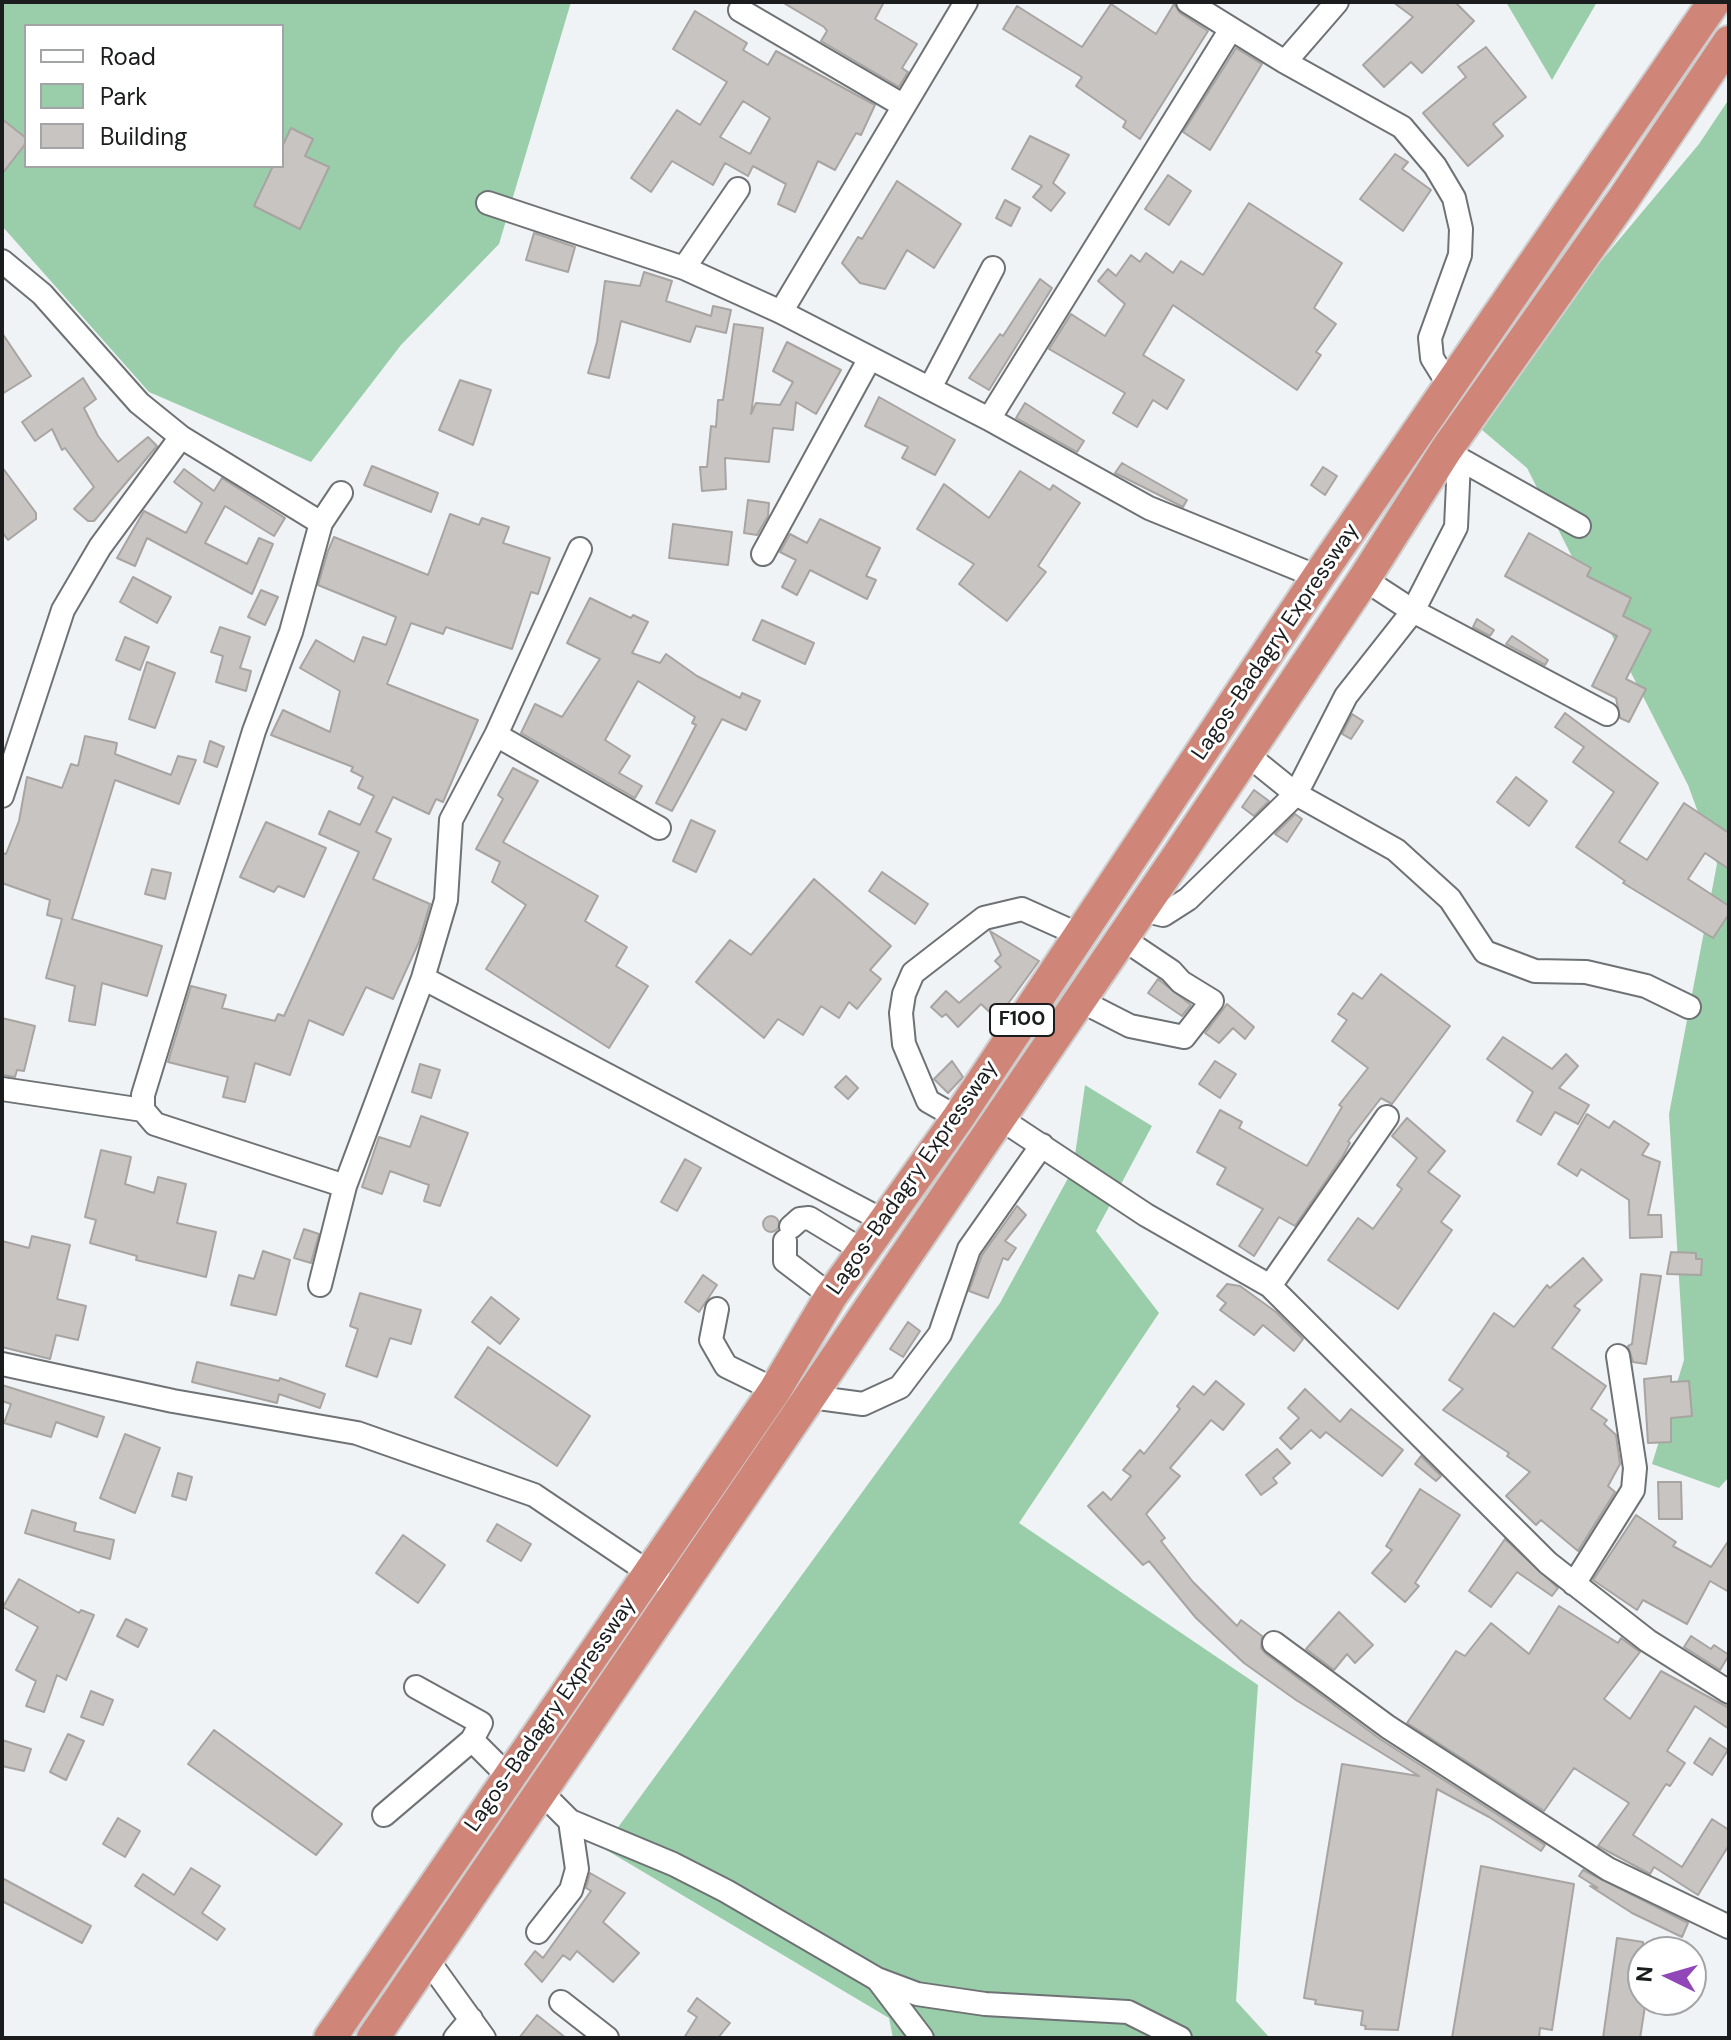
<!DOCTYPE html>
<html>
<head>
<meta charset="utf-8">
<style>
	body { margin:0 }
	#map { position:relative; width:1731px; height:2040px; overflow:hidden; background:#f0f3f6; font-family:"DM Sans",sans-serif }
	canvas { display:block }
	.frame { position:absolute; inset:0; border:4px solid #1a1c1d; pointer-events:none }
	.legend { position:absolute; left:24px; top:24px; width:260px; height:144px; box-sizing:border-box; background:#fff; border:2px solid #a3a4a5; margin:0; padding:10px 14px; list-style:none; font-size:24px; color:#1a1c1d }
	.legend li { display:flex; align-items:center; gap:16px; height:40px }
	.legend b { width:40px; border:2px solid #a3a4a5 }
	.north { position:absolute; left:1627px; top:1936px; width:80px; height:80px; box-sizing:border-box; background:#fff; border:2px solid #a3a4a5; border-radius:50%; rotate:275deg; font-size:22px; font-weight:700; line-height:32px; text-align:center; color:#1a1c1d }
	.north::after { content:''; display:block; margin:auto; width:28px; height:36px; background:#9247b9; clip-path:polygon(50% 0,100% 100%,50% 72%,0 100%) }
</style>
</head>
<body>
<div id="map">
<canvas width="1731" height="2040"></canvas>
<div class="frame"></div>
<ul class="legend">
<li><b style="height:10px;background:#fff"></b>Road</li>
<li><b style="height:22px;background:#9acdaa"></b>Park</li>
<li><b style="height:22px;background:#c8c4c2"></b>Building</li>
</ul>
<div class="north">N</div>
</div>
<script>
const context = document.querySelector('canvas').getContext('2d');
context.lineJoin = 'round';
function paint(path, color) { context.fillStyle = color; context.fill(path, 'evenodd'); }
const shape = rows => new Path2D(rows.map(r => 'M' + r).join(''));
function strokePath(path, color, width, dash) { context.strokeStyle = color; context.lineWidth = width; context.lineCap = dash ? 'butt' : 'round'; context.setLineDash(dash || []); context.stroke(path); }
function drawText(font, color, halo, rows, align = 'center') {
  context.font = font + ' "DM Sans",sans-serif'; context.lineWidth = 6; context.setLineDash([]); context.textBaseline = 'middle'; context.strokeStyle = halo; context.fillStyle = color; for (const [text, x, y, turn = 0] of rows) {
    context.save(); context.translate(x, y); context.rotate((+turn || 0) * Math.PI / 180); context.textAlign = isNaN(turn) ? turn : align; if (halo) context.strokeText(text, 0, 0); context.fillText(text, 0, 0); context.restore();
  }
}
paint(shape([
	[2,2,571,2,499,244,401,345,311,462,149,392,2,226],
	[26,26,282,26,282,166,26,166],
	[1506,2,1597,2,1552,80],
	[1729,99,1729,1477,1719,1488,1652,1464,1684,1360,1669,1114,1717,864,1688,785,1527,468,1469,419,1699,144],
	[1085,1085,1152,1126,1096,1231,1159,1313,1019,1523,1258,1685,1236,2001,1270,2038,893,2038,889,2018,603,1848,1000,1303,1073,1169]
]), '#9acdaa');
const building = shape([
	[782,2,884,2,875,19,917,44,902,68,908,72,899,87,821,41,827,31,824,27,782,2],
	[1393,2,1455,2,1474,21,1422,73,1411,62,1384,87,1363,65,1413,17,1393,2],
	[1111,4,1156,34,1174,4,1180,13,1208,31,1140,139,1123,127,1126,121,1076,86,1082,77,1003,29,1017,6,1082,47,1111,4],
	[695,11,747,43,743,50,768,65,776,51,875,105,861,135,856,133,835,170,818,161,795,212,778,204,786,184,753,166,748,176,725,163,713,185,672,161,651,192,631,178,677,110,700,125,727,82,673,49,695,11],
	[743,101,770,118,750,154,720,137,743,101],
	[1486,47,1526,97,1493,124,1503,136,1468,166,1423,113,1466,77,1458,67,1486,47],
	[1236,48,1262,64,1210,150,1183,132,1236,48],
	[2,119,26,138,26,143,2,174,2,119],
	[291,128,313,139,305,156,329,167,300,229,254,206,273,166,282,166,282,147,291,128],
	[1030,136,1069,155,1053,183,1065,193,1051,211,1033,197,1042,186,1012,169,1030,136],
	[1395,154,1408,162,1402,169,1431,190,1403,231,1360,199,1395,154],
	[1168,175,1191,191,1169,225,1145,209,1168,175],
	[897,181,961,224,934,268,907,250,885,289,860,283,842,263,858,237,862,239,897,181],
	[1005,200,1020,208,1011,226,996,218,1005,200],
	[1249,203,1342,263,1314,308,1336,324,1316,352,1321,355,1297,390,1173,305,1143,355,1184,380,1167,409,1153,400,1137,427,1113,413,1125,393,1049,349,1071,314,1105,336,1125,304,1098,281,1108,269,1116,276,1131,255,1140,262,1146,253,1173,273,1181,261,1203,275,1249,203],
	[534,233,575,247,568,272,526,260,534,233],
	[644,272,672,281,666,301,711,316,713,306,731,310,726,333,696,326,690,342,621,321,609,378,588,373,597,342,605,281,640,286,644,272],
	[1040,279,1052,288,989,390,969,378,1000,334,1003,336,1040,279],
	[734,324,763,328,751,414,756,403,780,405,793,382,773,371,787,342,841,370,816,414,796,402,793,430,773,428,769,462,725,458,726,489,702,491,700,467,707,467,711,426,716,427,718,400,723,400,734,324],
	[2,333,31,376,2,394,2,333],
	[83,378,96,399,84,408,98,436,118,462,148,437,157,446,94,521,88,521,74,509,94,487,65,448,62,450,52,429,35,441,22,422,83,378],
	[460,380,491,390,473,445,439,430,460,380],
	[879,397,955,440,935,475,902,458,908,447,865,426,879,397],
	[1025,403,1084,441,1077,452,1016,418,1025,403],
	[1122,463,1187,500,1183,507,1115,473,1122,463],
	[372,466,438,493,431,512,364,485,372,466],
	[2,467,36,513,36,519,8,540,2,532,2,467],
	[1323,467,1337,476,1325,495,1311,485,1323,467],
	[184,469,214,491,222,478,285,518,274,536,225,506,205,543,247,564,259,538,273,544,252,594,147,538,135,566,117,558,144,511,186,533,202,503,174,482,184,469],
	[1020,471,1050,490,1053,485,1080,503,1038,566,1046,572,1007,621,959,584,974,564,917,529,944,484,989,518,1020,471],
	[748,500,769,503,768,516,757,535,744,533,748,500],
	[450,514,479,525,482,518,509,527,503,543,550,558,538,594,531,592,512,649,446,627,443,634,411,623,387,684,478,720,443,802,436,799,429,814,393,797,376,832,391,839,373,879,430,904,419,942,393,999,366,987,343,1035,309,1020,290,1075,255,1063,245,1102,223,1097,228,1077,168,1062,191,986,226,995,222,1008,275,1021,278,1014,284,1016,359,852,319,834,329,811,360,825,374,796,358,788,363,777,351,771,353,767,271,735,283,710,330,732,340,691,300,668,316,640,354,662,363,637,386,645,396,617,318,585,328,551,334,537,428,575,450,514],
	[820,519,880,548,866,576,876,580,867,599,810,570,797,595,782,587,796,560,780,552,790,534,807,543,820,519],
	[673,524,732,532,728,565,669,558,673,524],
	[1529,533,1591,568,1587,576,1631,598,1623,616,1651,630,1626,679,1646,689,1629,722,1620,718,1616,698,1592,686,1617,636,1505,576,1529,533],
	[133,577,171,597,157,623,120,602,133,577],
	[261,590,278,597,265,625,248,617,261,590],
	[590,598,631,618,633,615,648,622,632,653,660,663,666,654,697,676,740,698,742,693,760,701,746,730,722,719,672,811,656,803,696,725,692,723,695,717,638,681,605,740,630,756,619,773,642,786,635,798,521,733,535,704,562,717,600,659,567,643,590,598],
	[1477,619,1494,630,1490,636,1473,627,1477,619],
	[762,620,814,643,805,664,753,640,762,620],
	[220,627,250,637,240,668,251,671,246,691,216,682,223,656,211,652,220,627],
	[1512,636,1548,660,1545,665,1506,644,1512,636],
	[125,637,149,647,140,670,116,660,125,637],
	[147,662,175,673,155,728,129,719,147,662],
	[1565,713,1658,783,1619,842,1647,860,1684,803,1729,833,1729,869,1705,853,1688,879,1729,906,1729,914,1713,938,1623,883,1625,881,1576,847,1614,792,1573,762,1584,747,1555,727,1565,713],
	[1352,714,1363,721,1351,739,1342,734,1352,714],
	[85,736,117,743,115,754,171,775,178,756,196,760,179,804,115,780,72,919,162,946,147,996,102,983,95,1025,69,1021,75,986,46,978,62,919,47,915,50,900,2,883,2,853,6,854,19,821,27,777,62,788,71,764,78,766,85,736],
	[210,741,224,747,217,767,204,762,210,741],
	[513,768,538,781,503,842,598,896,585,921,627,947,616,966,648,986,609,1048,486,969,526,905,492,882,500,862,476,849,503,799,498,795,513,768],
	[1516,777,1547,801,1529,826,1497,802,1516,777],
	[1254,790,1269,801,1254,816,1242,807,1254,790],
	[1295,814,1302,819,1287,842,1275,834,1295,814],
	[691,820,715,831,696,872,673,861,691,820],
	[266,822,326,848,304,897,278,886,274,892,240,877,266,822],
	[152,869,171,873,165,899,145,894,152,869],
	[882,872,928,904,915,924,869,891,882,872],
	[814,879,891,946,870,970,881,979,857,1009,849,1002,839,1018,821,1006,803,1035,778,1019,764,1038,696,982,730,940,751,955,814,879],
	[990,931,1039,961,997,1019,981,1004,958,1027,946,1014,942,1017,931,1007,946,991,959,1003,1001,967,995,961,1001,955,990,931],
	[1381,974,1450,1026,1392,1104,1381,1098,1348,1141,1350,1143,1343,1156,1295,1226,1279,1217,1254,1256,1239,1246,1263,1209,1217,1184,1226,1168,1197,1152,1220,1110,1242,1122,1239,1128,1307,1166,1342,1107,1339,1105,1368,1068,1332,1041,1347,1020,1338,1014,1353,993,1362,999,1381,974],
	[1158,979,1191,1005,1182,1016,1148,993,1158,979],
	[1227,1004,1254,1027,1245,1039,1233,1028,1219,1043,1205,1033,1227,1004],
	[2,1018,35,1026,24,1071,17,1070,15,1077,2,1075,2,1018],
	[1503,1037,1552,1069,1566,1054,1578,1066,1559,1088,1589,1105,1578,1124,1555,1112,1541,1135,1517,1121,1533,1092,1487,1059,1503,1037],
	[952,1061,963,1077,948,1093,934,1079,952,1061],
	[1215,1061,1236,1074,1220,1098,1199,1084,1215,1061],
	[420,1064,440,1070,431,1098,412,1092,420,1064],
	[846,1076,858,1088,848,1099,835,1087,846,1076],
	[1587,1114,1609,1128,1614,1121,1649,1144,1642,1155,1660,1162,1648,1215,1661,1215,1662,1237,1630,1238,1629,1200,1581,1169,1577,1176,1558,1164,1587,1114],
	[421,1116,468,1133,440,1206,424,1201,429,1185,390,1171,382,1194,362,1187,379,1137,410,1147,421,1116],
	[1407,1118,1445,1151,1428,1172,1460,1196,1441,1222,1452,1230,1398,1309,1328,1260,1358,1218,1373,1229,1402,1189,1397,1185,1417,1158,1392,1136,1407,1118],
	[101,1150,131,1157,125,1184,154,1193,158,1177,186,1184,177,1223,216,1232,206,1277,136,1260,137,1256,90,1243,96,1220,85,1217,101,1150],
	[685,1159,701,1168,677,1211,661,1202,685,1159],
	[1017,1206,1026,1215,1005,1241,1016,1248,1008,1260,1003,1258,988,1298,969,1291,982,1255,1017,1206],
	'763 1224a8 8 0 1 1 16 0a8 8 0 1 1-16 0Z',
	[304,1229,319,1234,311,1263,294,1258,304,1229],
	[32,1236,70,1245,57,1299,86,1306,78,1340,56,1335,50,1359,2,1347,2,1241,29,1248,32,1236],
	[263,1251,290,1260,276,1315,231,1305,239,1275,254,1279,263,1251],
	[1671,1252,1696,1253,1696,1259,1702,1259,1701,1275,1667,1274,1671,1252],
	[1583,1258,1602,1280,1574,1306,1580,1310,1552,1348,1606,1386,1591,1409,1607,1420,1604,1424,1616,1435,1620,1464,1608,1486,1615,1492,1578,1551,1541,1520,1536,1525,1506,1496,1530,1472,1507,1456,1509,1453,1443,1410,1463,1389,1449,1380,1494,1313,1514,1327,1547,1285,1550,1288,1583,1258],
	[1641,1274,1661,1276,1646,1364,1633,1362,1628,1346,1632,1344,1641,1274],
	[703,1275,717,1285,699,1312,685,1302,703,1275],
	[1227,1284,1240,1286,1276,1312,1303,1339,1294,1351,1263,1325,1254,1335,1220,1310,1226,1303,1217,1296,1227,1284],
	[360,1293,421,1310,411,1344,390,1338,377,1377,346,1366,358,1329,350,1326,360,1293],
	[491,1297,519,1319,500,1344,472,1322,491,1297],
	[908,1322,920,1331,903,1357,890,1349,908,1322],
	[488,1347,590,1416,557,1466,455,1397,488,1347],
	[197,1362,279,1381,280,1378,325,1394,320,1408,279,1394,277,1403,192,1382,197,1362],
	[1671,1376,1671,1382,1689,1381,1692,1416,1671,1418,1671,1442,1648,1443,1644,1379,1671,1376],
	[1216,1381,1244,1404,1223,1430,1211,1420,1170,1468,1180,1476,1146,1514,1165,1538,1161,1541,1193,1582,1237,1626,1241,1620,1262,1636,1261,1648,1266,1654,1380,1739,1545,1845,1541,1851,1489,1817,1437,1789,1398,2030,1365,2029,1366,2026,1361,2025,1363,2011,1315,2004,1316,2000,1304,1998,1342,1764,1419,1776,1296,1700,1244,1663,1196,1618,1149,1561,1143,1565,1088,1506,1103,1492,1111,1500,1131,1476,1123,1470,1140,1450,1144,1454,1180,1409,1177,1406,1193,1386,1204,1395,1216,1381],
	[2,1385,104,1417,97,1437,56,1422,51,1437,4,1423,11,1404,2,1401,2,1385],
	[1305,1389,1340,1422,1351,1409,1403,1450,1382,1476,1326,1432,1320,1438,1311,1430,1291,1449,1280,1438,1299,1418,1288,1408,1305,1389],
	[125,1434,160,1448,135,1513,100,1498,125,1434],
	[1277,1449,1290,1463,1273,1478,1277,1483,1261,1495,1246,1475,1277,1449],
	[1421,1456,1441,1476,1436,1481,1415,1464,1421,1456],
	[178,1473,192,1477,186,1500,172,1496,178,1473],
	[1658,1482,1681,1482,1682,1519,1659,1519,1658,1482],
	[1420,1489,1460,1515,1415,1583,1419,1586,1405,1602,1372,1573,1392,1550,1386,1546,1420,1489],
	[32,1510,76,1523,74,1531,114,1540,110,1559,25,1533,32,1510],
	[1636,1515,1676,1542,1673,1546,1711,1567,1729,1540,1729,1592,1710,1581,1687,1624,1643,1600,1637,1610,1593,1580,1636,1515],
	[497,1524,531,1544,521,1561,487,1541,497,1524],
	[403,1535,445,1565,418,1603,376,1573,403,1535],
	[1505,1539,1558,1588,1552,1596,1517,1572,1491,1607,1469,1591,1505,1539],
	[19,1579,79,1613,81,1610,94,1615,66,1680,57,1675,44,1712,26,1706,36,1681,16,1670,38,1627,3,1607,19,1579],
	[1559,1606,1618,1643,1621,1638,1640,1652,1604,1699,1630,1719,1661,1671,1729,1708,1729,1729,1695,1706,1667,1751,1685,1763,1670,1786,1666,1784,1633,1835,1682,1867,1712,1819,1729,1830,1729,1845,1698,1895,1654,1867,1650,1874,1598,1846,1629,1803,1574,1768,1544,1811,1407,1723,1456,1651,1465,1656,1491,1623,1529,1654,1559,1606],
	[1339,1612,1373,1645,1355,1663,1347,1654,1334,1670,1306,1649,1339,1612],
	[126,1619,147,1629,138,1647,117,1636,126,1619],
	[1691,1636,1711,1649,1714,1645,1729,1655,1720,1670,1684,1647,1691,1636],
	[91,1691,113,1700,103,1725,81,1717,91,1691],
	[214,1730,342,1824,316,1855,188,1764,214,1730],
	[68,1734,84,1741,66,1780,50,1772,68,1734],
	[1710,1738,1728,1750,1712,1775,1694,1763,1710,1738],
	[2,1740,31,1749,24,1771,2,1766,2,1740],
	[118,1818,140,1831,125,1857,103,1844,118,1818],
	[1481,1866,1574,1884,1552,2030,1540,2028,1539,2038,1452,2038,1481,1866],
	[191,1868,220,1886,202,1913,225,1929,217,1940,135,1886,143,1874,174,1895,191,1868],
	[1583,1870,1688,1923,1682,1937,1632,1913,1590,1886,1598,1888,1579,1876,1583,1870],
	[590,1873,625,1893,603,1922,639,1953,613,1982,577,1951,570,1960,563,1955,542,1982,525,1964,535,1951,543,1958,591,1891,586,1888,590,1873],
	[2,1878,91,1926,82,1943,2,1901,2,1878],
	[1617,1938,1643,1942,1643,2000,1646,2000,1640,2038,1603,2038,1617,1938],
	[697,1998,730,2023,718,2038,684,2038,697,2017,688,2011,697,1998],
	[537,2015,566,2038,519,2038,537,2015]
]);
paint(building, '#c8c4c2');
strokePath(building, '#a8a4a2', 2);
const minor = shape([
	[1188,2,1285,62,1402,127,1435,166,1454,198,1461,229,1460,255,1430,338,1432,358,1450,387],
	[740,10,904,106],
	[1285,62,1337,2],
	[488,203,684,268,781,312,989,419,1149,508,1318,577],
	[2,261,42,294,139,403,181,437,321,523],
	[684,268,738,189],
	[781,312,966,2],
	[930,388,993,268],
	[989,419,1231,29],
	[1449,453,1579,526],
	[341,493,321,523,291,632,254,731,143,1095,143,1110,155,1124,345,1186],
	[763,554,870,358],
	[1364,579,1413,611,1607,714],
	[496,735,659,828],
	[1244,752,1296,794,1396,850,1450,899,1485,952,1535,971,1586,972,1646,986,1689,1007],
	[2,796,63,610,100,547,181,437],
	[1139,909,1163,915,1188,899,1296,794,1346,696,1413,611,1456,527,1459,461],
	[423,978,884,1221],
	[1079,1000,1130,1026,1184,1037,1212,1001,1181,982,1171,971,1122,938],
	[2,1089,143,1110],
	[998,1117,1146,1215,1270,1286,1548,1563,1648,1641,1729,1692],
	[958,1118,928,1101,904,1044,901,1013,904,994,913,973,984,918,1022,909,1082,936],
	[791,1227,800,1219,809,1218,865,1252],
	[785,1241,785,1261,831,1296],
	[320,1285,345,1186,423,978,446,900,451,820,496,735,580,549],
	[1270,1286,1387,1117],
	[717,1309,711,1340,726,1366,775,1390],
	[2,1364,173,1401,357,1433,534,1495,660,1580],
	[811,1397,863,1404,900,1387,940,1334,969,1249,1042,1145],
	[1574,1584,1633,1490,1635,1468,1618,1356],
	[1274,1643,1388,1727,1608,1869,1729,1927],
	[416,1687,481,1723,472,1740,509,1777],
	[541,1792,570,1821,673,1864,726,1891,877,1979,917,1994,985,2004,1128,2012,1180,2038],
	[384,1815,472,1740],
	[538,1932,571,1890,577,1869,570,1821],
	[427,1959,484,2038],
	[878,1980,922,2038],
	[561,2002,607,2038],
	[455,2038,471,2019]
]);
const highway = shape([
	[330,2038,775,1390,831,1296,958,1118,1318,577,1714,2],
	[373,2038,1180,853,1364,579,1446,450,1624,198,1729,42]
]);
strokePath(minor, '#6e7274', 26);
strokePath(highway, '#cdcdcd', 36);
strokePath(minor, '#fff', 22);
strokePath(highway, '#cf8577', 32);
for (const [x, y, w] of [
	[1022,1020,64]
]) { const box = new Path2D(); box.roundRect(x - w / 2, y - 16, w, 32, 6); context.fillStyle = '#fff'; context.fill(box); strokePath(box, '#1a1c1d', 2); }
drawText('bold 20px', '#1a1c1d', null, [
	["F100",1022,1020]
]);
drawText('22px', '#1a1c1d', '#fff', [
	["Lagos-Badagry Expressway",1276,642,-56],
	["Lagos-Badagry Expressway",913,1178,-55],
	["Lagos-Badagry Expressway",551,1715,-55]
]);
</script>
</body>
</html>
